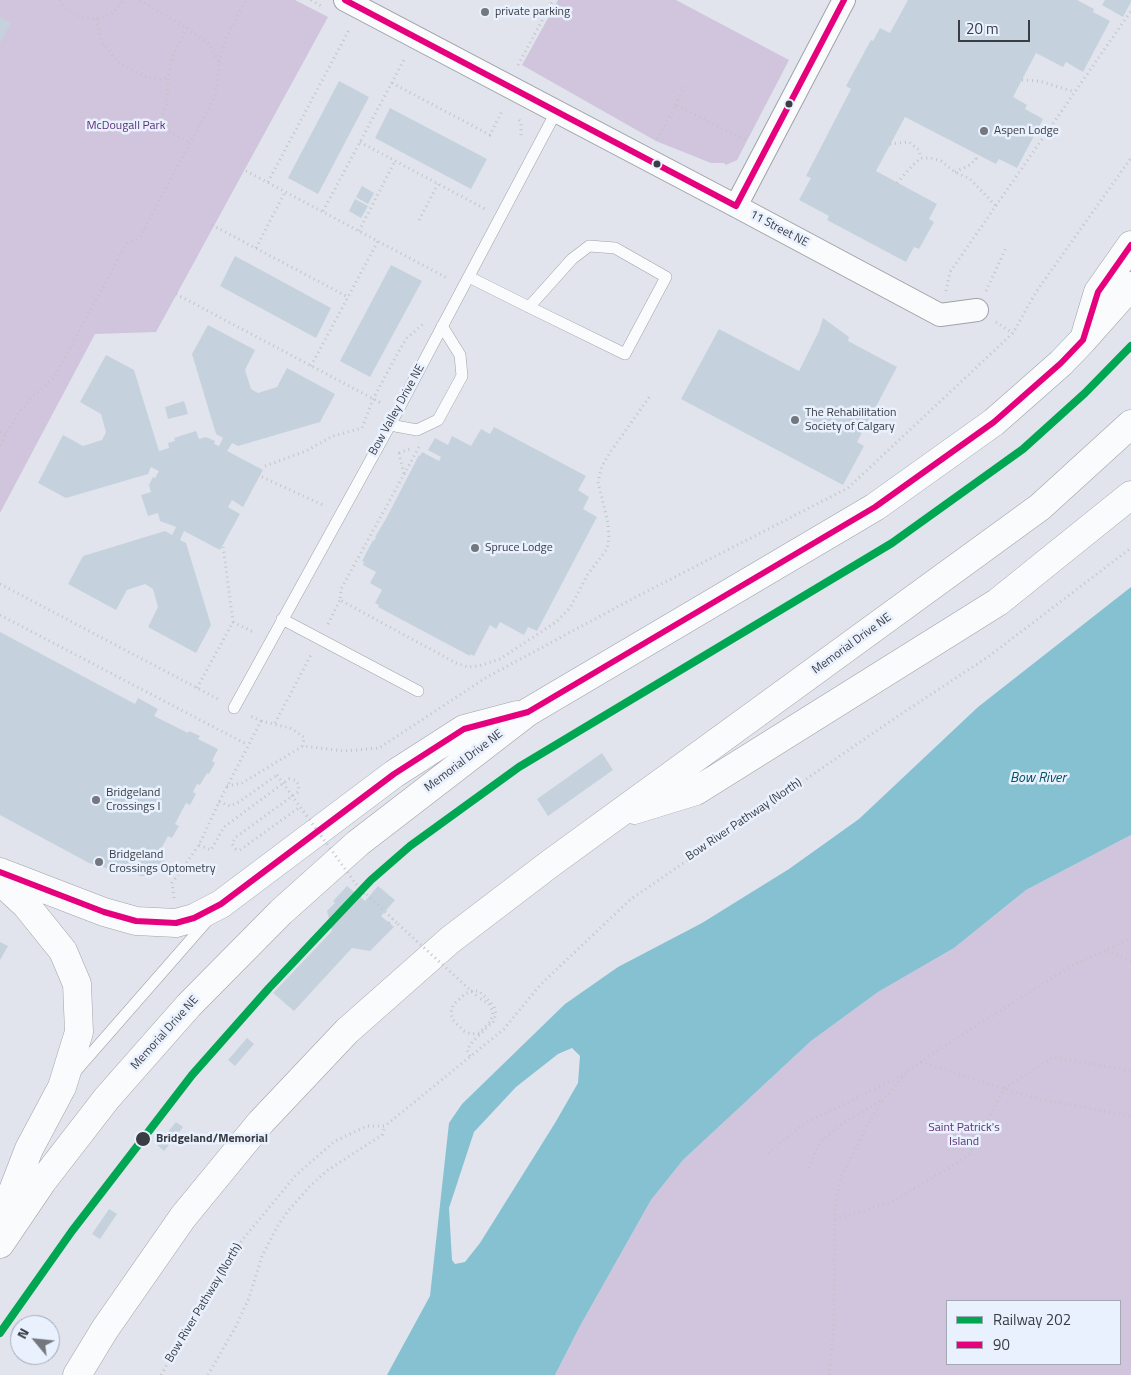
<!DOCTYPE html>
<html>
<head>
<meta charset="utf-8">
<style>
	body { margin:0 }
	#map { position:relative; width:1131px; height:1375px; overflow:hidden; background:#e1e4ec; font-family:"Titillium Web",sans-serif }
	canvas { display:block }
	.legend { position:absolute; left:946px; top:1300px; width:175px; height:65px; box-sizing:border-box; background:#e9f0fe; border:1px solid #a3a8b3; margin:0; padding:6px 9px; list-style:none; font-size:15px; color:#3a3d43 }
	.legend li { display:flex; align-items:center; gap:10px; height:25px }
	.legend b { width:25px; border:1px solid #a3a8b3 }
	.north { position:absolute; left:10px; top:1315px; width:50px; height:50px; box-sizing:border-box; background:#e9f0fe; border:1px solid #a3a8b3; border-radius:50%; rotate:298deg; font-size:14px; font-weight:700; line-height:20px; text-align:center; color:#3a3d43 }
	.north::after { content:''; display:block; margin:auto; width:18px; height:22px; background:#74777e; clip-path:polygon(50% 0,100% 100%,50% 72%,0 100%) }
	.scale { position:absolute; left:958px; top:20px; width:72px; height:22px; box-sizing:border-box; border:2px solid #3a3d43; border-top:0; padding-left:6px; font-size:15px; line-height:18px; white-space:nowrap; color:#3a3d43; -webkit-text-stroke:4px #e9f0fe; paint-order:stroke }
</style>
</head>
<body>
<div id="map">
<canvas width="1131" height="1375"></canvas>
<ul class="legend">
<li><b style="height:6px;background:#00a651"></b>Railway 202</li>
<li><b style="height:6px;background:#e5007d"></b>90</li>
</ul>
<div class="north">N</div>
<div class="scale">20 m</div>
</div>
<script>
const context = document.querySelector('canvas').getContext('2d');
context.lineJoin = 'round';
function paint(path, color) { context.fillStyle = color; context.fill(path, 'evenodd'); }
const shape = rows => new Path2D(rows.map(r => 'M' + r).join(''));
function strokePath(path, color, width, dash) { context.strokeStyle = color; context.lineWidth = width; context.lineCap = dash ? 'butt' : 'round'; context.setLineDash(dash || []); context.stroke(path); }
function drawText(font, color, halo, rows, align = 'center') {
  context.font = font + ' "Titillium Web",sans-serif'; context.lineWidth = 5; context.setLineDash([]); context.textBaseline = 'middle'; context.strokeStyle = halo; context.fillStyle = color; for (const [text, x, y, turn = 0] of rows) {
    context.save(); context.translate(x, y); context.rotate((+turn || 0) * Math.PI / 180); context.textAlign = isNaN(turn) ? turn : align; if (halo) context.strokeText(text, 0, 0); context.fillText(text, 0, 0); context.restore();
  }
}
paint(shape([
	[0,0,295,0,328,17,156,332,95,334,0,513],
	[558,0,676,0,789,60,737,160,726,165,724,163,711,163,656,141,522,65],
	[1131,835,1131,1375,555,1375,580,1326,651,1200,683,1160,811,1041,878,992,954,948,1026,890],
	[947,1301,1120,1301,1120,1364,947,1364]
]), '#d0c5dc');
paint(shape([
	[1131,587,1131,835,1026,890,954,948,878,992,811,1041,683,1160,651,1200,580,1326,555,1375,387,1375,430,1296,449,1123,462,1104,565,1004,618,967,702,923,789,869,859,819,978,707],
	[572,1048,580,1056,578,1083,555,1123,480,1243,465,1262,455,1264,452,1260,449,1208,474,1132,516,1087,558,1054]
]), '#85c1d1');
paint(shape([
	[908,0,1077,0,1094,9,1093,12,1110,21,1083,72,1066,62,1063,67,1036,53,1013,97,1027,105,1025,109,1043,119,1017,168,999,159,996,164,905,117,876,171,937,204,929,219,934,222,919,249,914,247,906,262,827,220,829,216,799,200,811,178,806,176,851,89,846,86,871,40,873,41,880,28,890,33],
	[1105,0,1131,0,1131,2,1123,17,1102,5],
	[0,17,11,23,0,43],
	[339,81,369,97,318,194,288,178],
	[390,108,487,159,471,189,375,138],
	[362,186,374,193,368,204,356,197],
	[355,199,368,206,361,218,349,211],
	[235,256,331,308,316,338,220,286],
	[391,265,422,281,370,377,340,361],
	[823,318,849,337,848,341,897,367,857,442,864,446,843,485,681,399,719,329,799,371,819,331],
	[208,325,255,350,245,370,251,389,258,393,277,387,287,368,335,394,320,422,238,446,232,443,227,451,263,470,243,507,232,500,228,507,240,514,220,550,184,531,180,540,186,543,211,625,196,653,148,627,158,607,153,589,145,584,127,590,116,610,68,584,83,556,165,531,172,535,176,527,160,521,158,513,148,516,141,495,151,492,149,485,153,477,155,478,159,471,151,467,148,474,66,498,38,483,63,435,83,446,102,440,106,432,101,414,80,402,106,355,134,370,159,451,169,448,168,443,175,441,174,438,196,431,199,439,206,437,215,441,214,444,219,446,223,438,216,434,192,354],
	[184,401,188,414,168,419,165,407],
	[494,427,586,476,578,490,589,497,583,509,597,517,537,631,528,627,524,635,500,622,496,629,490,625,474,656,470,654,470,656,378,607,379,605,375,603,382,590,370,583,376,572,363,565,364,562,362,561,373,540,374,541,376,537,375,537,387,517,419,455,420,456,422,452,439,461,441,457,428,450,435,438,448,445,452,436,471,446,481,429,490,434],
	[0,632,135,704,138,698,158,709,154,716,188,733,189,731,200,736,198,739,218,749,212,761,215,763,209,774,207,773,200,785,197,784,193,792,196,794,190,805,186,803,175,824,179,826,172,838,168,836,162,847,165,855,164,864,157,873,147,876,140,876,134,872,113,870,89,863,0,815],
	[602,753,613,770,548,816,537,799],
	[347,886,365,901,378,886,395,900,381,916,394,927,370,951,352,948,294,1011,273,993,332,931,327,911,335,903,333,901],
	[0,942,8,946,0,960],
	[247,1038,254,1044,235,1066,228,1060],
	[176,1122,183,1127,164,1151,157,1145],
	[109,1209,117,1214,100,1239,92,1234]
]), '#c5d2dd');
const service = shape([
	[469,277,529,307,625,354,666,277,615,248,589,246,572,259,529,307],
	[390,425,417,430,438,420,462,376,460,355,442,326],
	[282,619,418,691],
	[234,708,390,425,556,112],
	[75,1072,207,921]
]);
const minor = shape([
	[345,0,736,206,940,315,977,310],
	[736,206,844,0]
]);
const trunk = shape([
	[1086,332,1098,292,1131,245],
	[634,810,696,791,998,602,1131,495],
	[0,872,104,912,136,921,176,923,194,918,221,904,394,774,464,729,517,715],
	[0,881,26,905,63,951,77,984,79,1032,62,1087,29,1149,0,1224],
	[0,1244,42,1182,107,1098,189,1005,281,912,358,843,528,712,875,507,994,422,1061,363,1083,340,1131,286],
	[77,1375,105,1329,183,1217,261,1122,347,1031,450,940,551,863,1040,507,1131,424]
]);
strokePath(service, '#a0a2a8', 12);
strokePath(minor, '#a0a2a8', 24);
strokePath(trunk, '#a0a2a8', 29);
strokePath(shape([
	[60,0,62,5,70,12,82,18,96,19,105,17,113,13,124,0],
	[311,0,323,7],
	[96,19,102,42,118,62,144,76,156,79,168,78],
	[187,28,172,57,168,78,167,102,159,126,190,143],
	[219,62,226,38,246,0],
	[518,65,553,0],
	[1022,80,1039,81,1075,92],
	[392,83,490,135,503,109],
	[675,105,685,87],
	[519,120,521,122,521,137],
	[657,139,676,105,745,140],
	[360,142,485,209],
	[890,144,909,142,919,150,921,158],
	[246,171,447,278],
	[955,172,970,165,976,159,975,154],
	[268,182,350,28],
	[897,183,913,165,921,158,931,158,941,161,955,172,970,179,996,206],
	[323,211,405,58],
	[419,220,438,184],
	[212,225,348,297],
	[359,231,395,161],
	[256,248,285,192],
	[946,291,950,272,1131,11],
	[986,291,1006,248],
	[176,294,383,404],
	[996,322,1013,333],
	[311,366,378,241],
	[0,432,6,434],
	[0,445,18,414,33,396,54,378,126,244,140,237,214,98,218,79,219,62,209,44,187,28,139,0],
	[419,447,341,589,340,600,456,663,468,667,479,666,500,659,556,622,570,608,588,574,607,549,609,537,608,523,598,482,602,466,609,454,650,396],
	[399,453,413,448],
	[399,453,404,474],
	[265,466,306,451,333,436,362,428,373,399,400,349,407,338,423,324],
	[262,477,325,506],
	[0,584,218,699],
	[0,615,248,745],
	[233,622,255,633],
	[328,624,340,600],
	[197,688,233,622,223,546],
	[261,721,290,728,304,737,303,746],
	[275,723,312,653],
	[227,786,242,783,303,746,344,751,379,748,487,677,634,598,848,488,1013,333,1036,292,1131,158],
	[219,802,230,806,239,802,277,775],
	[199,845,211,850,224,827,289,779,295,780,299,785,298,792,236,837,232,844,236,849,240,850,300,807],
	[356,884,398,924],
	[360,897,365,892],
	[174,898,172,883,199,845,219,802,261,721,250,716],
	[389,923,393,919],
	[1107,951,1131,961],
	[470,1056,467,1050,473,1041,493,1022,496,1014,494,1006,479,991,471,991,465,994,453,1005,451,1013,453,1020,464,1031,471,1034,479,1033,491,1021,493,1012,489,1004,479,998],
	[921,1062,1034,1098,1131,1116],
	[768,1153,804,1124,903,1075],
	[809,1168,815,1152,822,1140,843,1123,883,1100],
	[835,1219,894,1201,968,1156,1004,1089,1053,1057,1131,1071],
	[161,1375,201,1304,243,1239,296,1175,335,1141,367,1126,385,1126,504,1029,541,984,631,899,904,712,988,657,1131,548],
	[208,1375,235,1328,249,1298,262,1256,277,1227,288,1211,310,1186,328,1170,382,1135,385,1126],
	[829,1375,834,1323,835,1207,841,1177,870,1120,884,1099,906,1073,941,1048,1068,968,1131,938]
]), '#c2c4c7', 3, [1, 4]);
strokePath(service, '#fafbfc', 11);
strokePath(minor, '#fafbfc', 22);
strokePath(trunk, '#fafbfc', 28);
strokePath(shape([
	[277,775,356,884],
	[398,924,479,998]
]), '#c2c4c7', 3, [1, 4]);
strokePath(shape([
	[345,0,736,206],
	[736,206,844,0],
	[0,872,104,912,136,921,176,923,194,918,221,904,394,774,464,729,528,712,875,507,994,422,1061,363,1083,340,1098,292,1131,245]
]), '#e5007d', 6);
strokePath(shape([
	[0,1333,72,1231,192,1075,269,988,371,880,410,846,519,767,892,543,1023,449,1085,393,1131,346]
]), '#00a651', 8);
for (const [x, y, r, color] of [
	[485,12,5,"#74777e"],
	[789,104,4.5,"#3a3d43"],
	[984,131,5,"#74777e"],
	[657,164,4.5,"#3a3d43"],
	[795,420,5,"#74777e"],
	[475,548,5,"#74777e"],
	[96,800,5,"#74777e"],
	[99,862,5,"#74777e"],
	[143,1139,8,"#3a3d43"]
]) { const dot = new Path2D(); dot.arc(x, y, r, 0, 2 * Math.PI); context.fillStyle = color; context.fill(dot); strokePath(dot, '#e9f0fe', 2); }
drawText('12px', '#3a3d43', '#e9f0fe', [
	["private parking",495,12],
	["Aspen Lodge",994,131],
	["The Rehabilitation",805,413],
	["Society of Calgary",805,427],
	["Spruce Lodge",485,548],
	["Bridgeland",106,793],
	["Crossings I",106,807],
	["Bridgeland",109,855],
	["Crossings Optometry",109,869]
], 'left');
drawText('12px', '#5f3276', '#e9f0fe', [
	["McDougall Park",126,126],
	["Saint Patrick's",964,1128],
	["Island",964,1142]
]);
drawText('12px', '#3a3d43', '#e9f0fe', [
	["11 Street NE",779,229,28],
	["Bow Valley Drive NE",397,410,-61],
	["Memorial Drive NE",852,644,-36],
	["Memorial Drive NE",464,761,-37],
	["Bow River Pathway (North)",744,820,-34],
	["Memorial Drive NE",165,1033,-48],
	["Bow River Pathway (North)",204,1303,-59]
]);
drawText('bold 12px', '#3a3d43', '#e9f0fe', [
	["Bridgeland/Memorial",156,1139]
], 'left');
drawText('italic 14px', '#035361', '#e9f0fe', [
	["Bow River",1038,779]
]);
</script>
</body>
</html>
